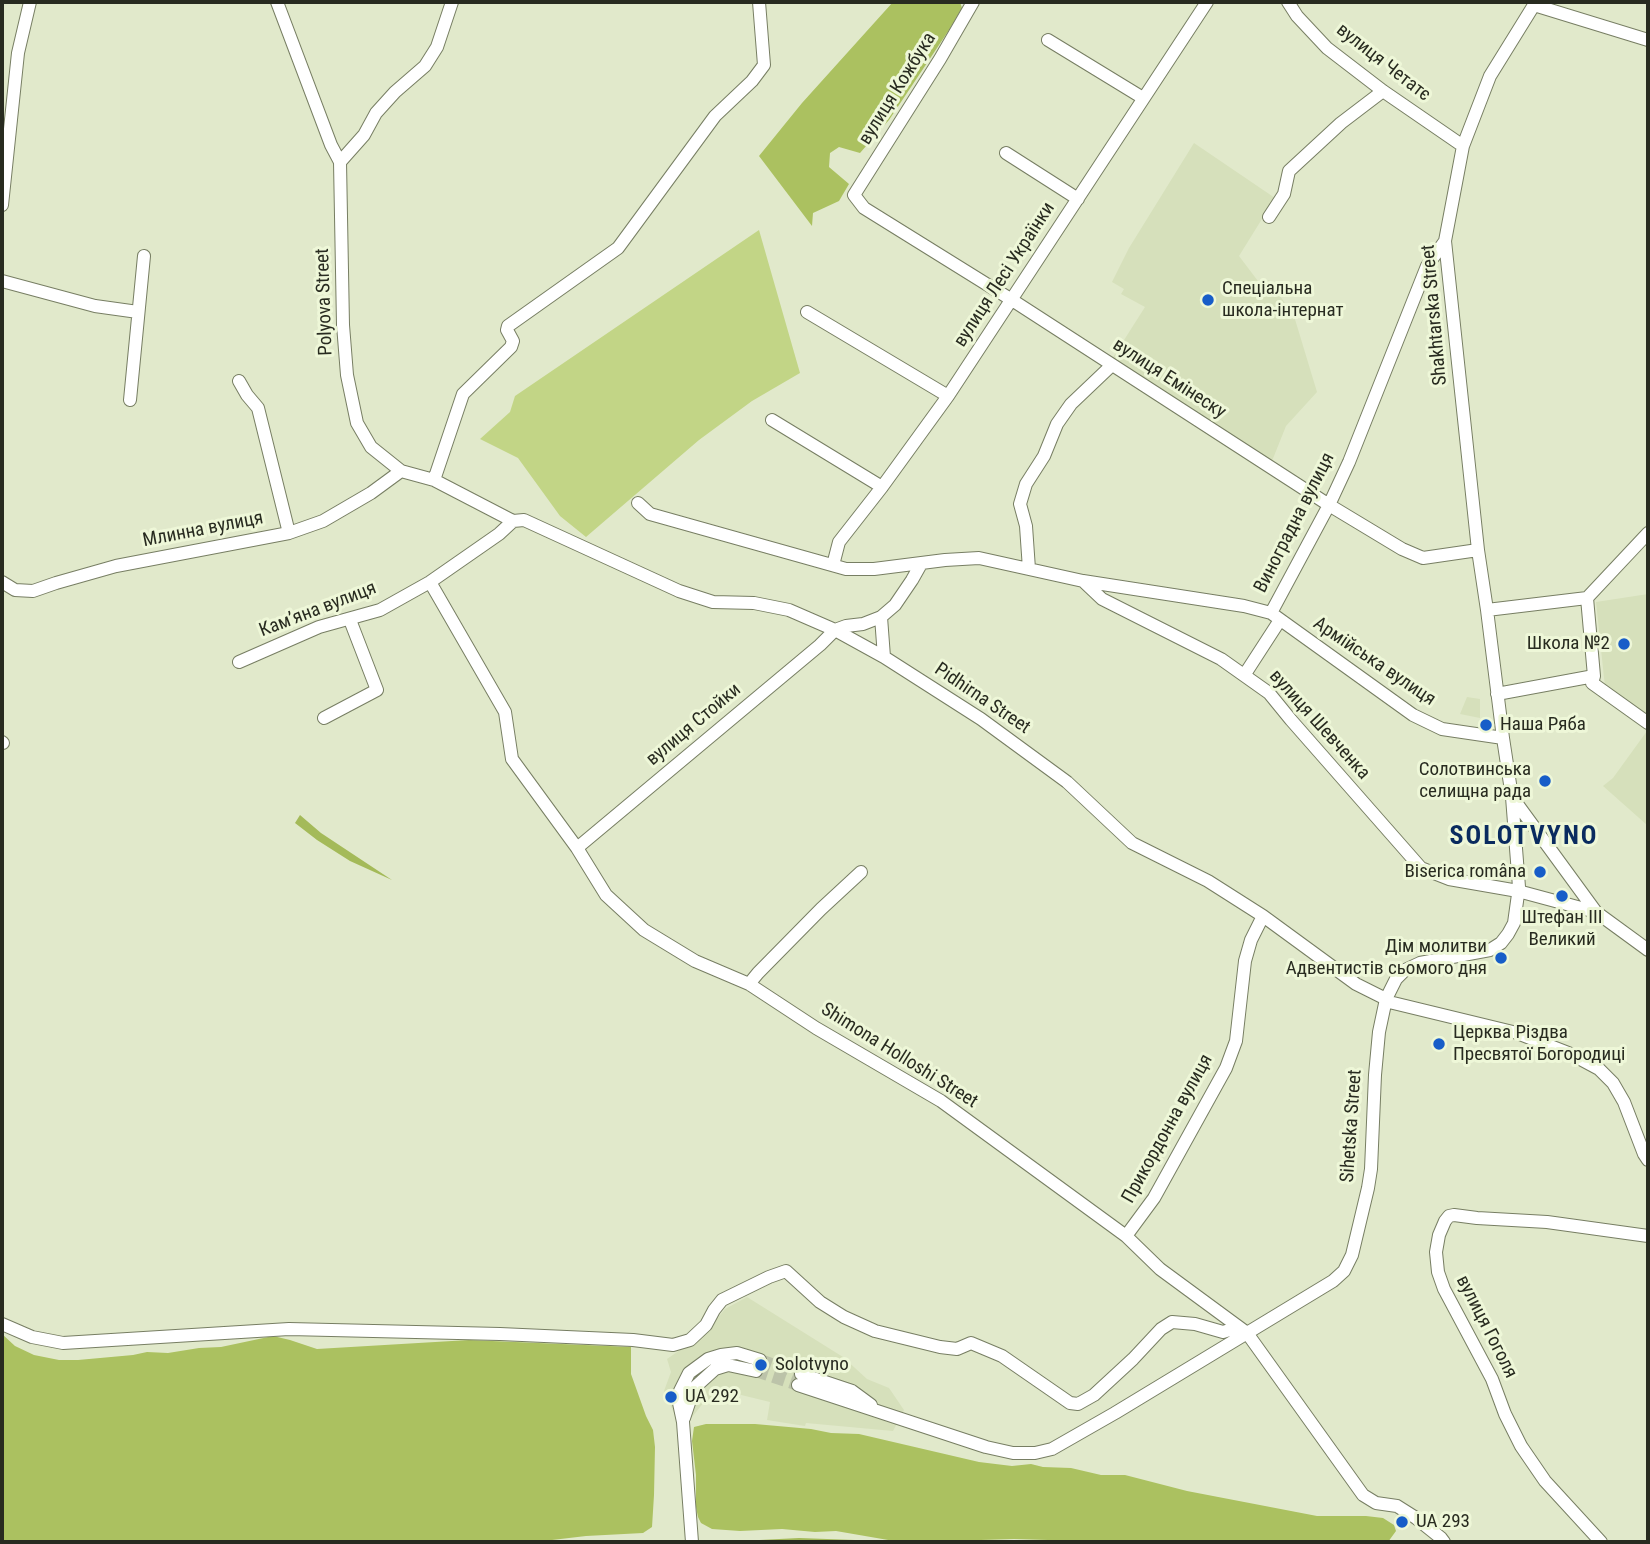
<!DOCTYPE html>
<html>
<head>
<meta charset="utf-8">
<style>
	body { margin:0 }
	#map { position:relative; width:1650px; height:1544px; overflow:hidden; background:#e1e9cb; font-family:"Roboto Condensed",sans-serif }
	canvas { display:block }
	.frame { position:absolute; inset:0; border:4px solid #282b20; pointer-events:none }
</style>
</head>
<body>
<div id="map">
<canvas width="1650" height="1544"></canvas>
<div class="frame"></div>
</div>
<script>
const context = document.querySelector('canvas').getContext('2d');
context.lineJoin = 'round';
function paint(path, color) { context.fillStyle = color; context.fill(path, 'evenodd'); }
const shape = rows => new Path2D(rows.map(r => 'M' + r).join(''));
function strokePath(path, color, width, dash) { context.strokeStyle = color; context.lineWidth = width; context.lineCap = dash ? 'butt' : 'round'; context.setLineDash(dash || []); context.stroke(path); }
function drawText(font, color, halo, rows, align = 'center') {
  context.font = font + ' "Roboto Condensed",sans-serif'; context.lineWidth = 6; context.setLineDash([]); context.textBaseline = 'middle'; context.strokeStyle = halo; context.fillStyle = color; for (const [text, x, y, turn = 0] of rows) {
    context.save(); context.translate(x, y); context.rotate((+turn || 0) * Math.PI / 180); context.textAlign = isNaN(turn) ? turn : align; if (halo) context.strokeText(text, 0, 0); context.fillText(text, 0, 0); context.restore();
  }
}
paint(shape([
	[1194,143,1275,198,1239,256,1261,285,1269,280,1294,316,1317,392,1286,426,1272,461,1112,359,1145,307,1121,294,1124,289,1112,282,1129,248],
	[1648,594,1648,716,1605,687,1596,602],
	[1467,697,1480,699,1480,718,1460,714],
	[1647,731,1648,824,1647,825,1603,786,1613,778],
	[747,1297,843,1357,867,1379,889,1388,904,1410,893,1431,806,1423,805,1426,767,1420,770,1402,733,1393,704,1402,689,1421,678,1422,664,1391,671,1372,667,1359,706,1332,725,1309]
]), '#d6e0bb');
paint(shape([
	[759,230,800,373,752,401,699,440,586,537,560,516,518,458,480,439,510,412,515,396]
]), '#c2d586');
paint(shape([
	[893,2,960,2,962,8,949,30,889,120,860,153,839,147,830,153,829,167,849,184,839,201,813,213,812,226,759,156,802,103],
	[2,1334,15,1346,34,1355,59,1360,78,1360,133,1355,147,1352,168,1353,199,1348,221,1347,273,1336,290,1340,317,1349,469,1340,631,1347,631,1374,646,1416,653,1430,655,1447,654,1495,652,1527,643,1533,586,1536,535,1542,2,1542],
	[706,1424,755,1424,811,1429,831,1433,859,1434,979,1462,1012,1466,1031,1464,1043,1467,1071,1468,1101,1475,1125,1475,1187,1491,1317,1516,1366,1516,1383,1518,1394,1525,1396,1531,1388,1542,1116,1542,1014,1539,914,1542,894,1541,836,1531,815,1532,782,1529,740,1531,712,1529,701,1523,698,1517,696,1507,696,1475,692,1441,694,1427]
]), '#abc160');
paint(shape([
	[300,815,321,833,392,880,350,861,317,840,295,823],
	[799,1538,855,1540,867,1542,720,1542]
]), '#a4ba59');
strokePath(shape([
	[760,1360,801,1374],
	[756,1371,798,1385]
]), '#bcc3a9', 12, [12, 6]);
const minor = shape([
	[277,2,331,145,340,162,343,325,347,375,357,423,371,447,401,471,434,480,513,521],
	[973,2,940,59,854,195,864,208,1012,300,1329,505,1402,549,1423,558,1478,550],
	[1288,2,1297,16,1327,48,1383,91,1463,146],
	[1048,40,1143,98],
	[1006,153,1078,199],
	[340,162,364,135,376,113,395,92,425,66,437,47,452,2],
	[2,205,18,53,30,2],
	[1269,217,1284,194,1289,171,1341,123,1383,91],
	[2,281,95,306,138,312],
	[807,312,948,396],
	[239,381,247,395,258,408,289,533],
	[130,400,144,256],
	[772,420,882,487],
	[434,480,463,394,511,347,513,341,507,330,508,326,618,248,715,116,752,81,764,65,759,2],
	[638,503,650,514,846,569,874,569,945,560,979,558,1083,581,1244,606,1271,613,1329,505,1349,462,1427,266,1445,241],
	[513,521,524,520,679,591,713,602,754,603,789,610,835,630,884,657,981,719,1067,782,1132,843,1208,881,1263,916,1356,984,1386,999],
	[833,565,839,542,882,487,948,396,1207,2],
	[1029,569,1026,526,1020,504,1026,484,1044,456,1057,424,1071,404,1112,365],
	[1083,581,1102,599,1221,659,1269,693,1291,720,1421,868,1449,879,1518,891,1596,912],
	[2,582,15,590,33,591,56,583,116,566,289,533,323,521,371,493,401,471],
	[430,582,505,712,512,759,577,848,606,895,644,930,695,961,749,984,816,1028,941,1101,1126,1236,1160,1269,1247,1333,1363,1495,1376,1503,1397,1506,1416,1518,1441,1538,1444,1542],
	[1587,598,1648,533],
	[1487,610,1587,598,1594,676,1497,694],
	[1271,613,1413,715,1442,729,1503,738],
	[881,617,884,657],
	[239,662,319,627,380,610,430,582,499,534,513,521],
	[1245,674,1280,620],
	[1594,676,1592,683,1648,723],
	[324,718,377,690,350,620],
	[2,742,3,743],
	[1512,797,1596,912,1648,950],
	[577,848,820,645,835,630,846,626,863,624,881,617,895,605,912,580,921,564],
	[749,984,758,973,821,909,861,872],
	[1385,1001,1517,1033,1571,1054,1599,1069,1613,1083,1624,1102,1644,1154,1648,1160],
	[1126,1236,1154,1198,1226,1068,1236,1041,1245,961,1251,940,1263,916],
	[2,1324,32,1337,63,1343,289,1329,500,1334,633,1340,673,1345,690,1340,706,1325,714,1310,722,1300,769,1277,786,1271,820,1302,844,1317,875,1331,940,1347,957,1349,971,1343,1002,1356,1070,1403,1078,1404,1094,1395,1133,1359,1161,1329,1172,1322,1195,1324,1223,1332,1239,1327],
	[801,1374,852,1391,871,1405],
	[798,1385,986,1447,1013,1453,1035,1453,1052,1449,1115,1413,1333,1281,1344,1271,1352,1255,1368,1188,1371,1169,1375,1075,1379,1032,1386,999,1396,979,1405,970,1420,963,1490,950,1501,943,1508,934,1514,923,1519,887,1512,797,1503,738,1487,610,1478,550,1445,241,1463,146,1490,76,1534,5,1648,40],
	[684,1418,694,1388,715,1369,728,1365,756,1371],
	[692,1542,683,1422,679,1403,680,1391,689,1373,708,1359,721,1355,737,1353,760,1360],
	[1601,1542,1545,1481,1521,1446,1505,1414,1492,1379,1444,1289,1438,1272,1436,1252,1439,1235,1445,1221,1449,1216,1454,1215,1477,1218,1547,1222,1648,1236]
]);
strokePath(minor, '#777e63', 14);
strokePath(minor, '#fff', 12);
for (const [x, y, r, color] of [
	[1208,300,7,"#175dc8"],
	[1624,644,7,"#175dc8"],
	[1486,725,7,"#175dc8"],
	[1545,781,7,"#175dc8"],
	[1540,872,7,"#175dc8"],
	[1562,896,7,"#175dc8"],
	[1501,958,7,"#175dc8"],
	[1439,1044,7,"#175dc8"],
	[761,1365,7,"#175dc8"],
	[671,1397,7,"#175dc8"],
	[1402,1522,7,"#175dc8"]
]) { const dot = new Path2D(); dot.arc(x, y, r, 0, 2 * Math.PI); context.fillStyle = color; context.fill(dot); strokePath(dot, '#eef7d8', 2.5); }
drawText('19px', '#282b20', '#eef7d8', [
	["вулиця Четатє",1383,63,38],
	["вулиця Кожбука",898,89,-58],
	["вулиця Лесі Українки",1005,275,-57],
	["Polyova Street",325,302,-92],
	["Shakhtarska Street",1435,315,-95],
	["вулиця Емінеску",1169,379,33],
	["Виноградна вулиця",1295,523,-63],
	["Млинна вулиця",203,530,-11],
	["Камʼяна вулиця",318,610,-21],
	["Армійська вулиця",1374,662,34],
	["Pidhirna Street",982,699,34],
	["вулиця Стойки",694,725,-40],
	["вулиця Шевченка",1319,725,48],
	["Shimona Holloshi Street",899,1056,32],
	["Sihetska Street",1352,1126,-86],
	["Прикордонна вулиця",1168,1129,-61],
	["вулиця Гоголя",1486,1327,63]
]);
drawText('19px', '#282b20', '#eef7d8', [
	["Спеціальна",1222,289],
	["школа-інтернат",1222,311],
	["Школа №2",1610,644,"right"],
	["Наша Ряба",1500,725],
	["Солотвинська",1531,770,"right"],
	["селищна рада",1531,792,"right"],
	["Biserica româna",1526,872,"right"],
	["Штефан III",1562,918,"center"],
	["Великий",1562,940,"center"],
	["Дім молитви",1487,947,"right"],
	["Адвентистів сьомого дня",1487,969,"right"],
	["Церква Різдва",1453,1033],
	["Пресвятої Богородиці",1453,1055],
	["Solotvyno",775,1365],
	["UA 292",685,1397],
	["UA 293",1416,1522]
], 'left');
context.letterSpacing = '2px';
drawText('bold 26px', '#0a2b5f', '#eef7d8', [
	["SOLOTVYNO",1524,837]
]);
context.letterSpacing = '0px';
</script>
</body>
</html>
